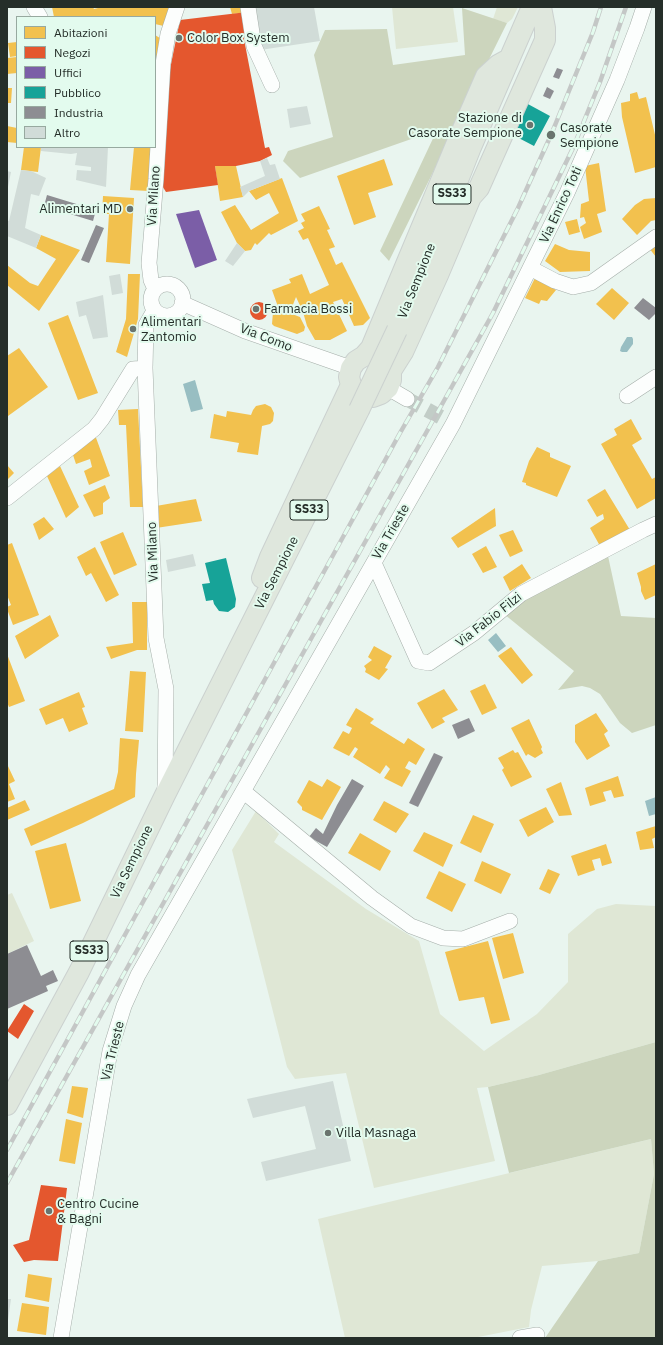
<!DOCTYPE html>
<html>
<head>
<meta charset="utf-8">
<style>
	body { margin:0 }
	#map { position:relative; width:663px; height:1345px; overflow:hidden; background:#e9f5ef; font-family:"IBM Plex Sans",sans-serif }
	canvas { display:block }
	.frame { position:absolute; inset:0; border:8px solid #252e29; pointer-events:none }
	.legend { position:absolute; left:16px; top:16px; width:140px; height:132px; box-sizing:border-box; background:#e3fbee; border:1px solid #97a99f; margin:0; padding:5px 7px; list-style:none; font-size:12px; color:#252e29 }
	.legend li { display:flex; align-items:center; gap:8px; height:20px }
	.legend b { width:20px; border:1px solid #97a99f }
</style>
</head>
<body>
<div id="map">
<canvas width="663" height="1345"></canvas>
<div class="frame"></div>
<ul class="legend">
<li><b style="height:11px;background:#f2c14e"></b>Abitazioni</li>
<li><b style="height:11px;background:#e4572e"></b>Negozi</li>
<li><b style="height:11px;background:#7b5ea7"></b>Uffici</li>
<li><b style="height:11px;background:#17a398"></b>Pubblico</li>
<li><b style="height:11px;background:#8d8d92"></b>Industria</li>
<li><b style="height:11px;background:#d1dcd8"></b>Altro</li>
</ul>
</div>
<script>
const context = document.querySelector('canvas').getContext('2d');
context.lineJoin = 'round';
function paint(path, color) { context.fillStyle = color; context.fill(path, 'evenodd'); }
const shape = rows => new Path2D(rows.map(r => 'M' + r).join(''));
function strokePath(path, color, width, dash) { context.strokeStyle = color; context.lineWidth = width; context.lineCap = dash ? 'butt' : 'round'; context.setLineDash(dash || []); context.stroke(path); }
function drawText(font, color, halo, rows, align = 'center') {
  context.font = font + ' "IBM Plex Sans",sans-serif'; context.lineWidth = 4; context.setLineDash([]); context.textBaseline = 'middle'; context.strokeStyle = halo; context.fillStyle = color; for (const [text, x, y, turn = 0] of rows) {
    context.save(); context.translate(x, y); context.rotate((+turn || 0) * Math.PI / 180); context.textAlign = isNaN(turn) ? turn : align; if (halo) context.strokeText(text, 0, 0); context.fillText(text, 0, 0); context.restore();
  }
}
paint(shape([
	[392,7,453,7,458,42,396,49],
	[497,7,518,7,512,19,507,23,493,19],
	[256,811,279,834,274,842,366,909,419,941,440,1014,484,1051,537,1014,568,982,568,934,597,909,616,904,656,906,656,1042,539,1075,488,1087,477,1088,495,1161,374,1188,346,1073,295,1079,287,1067,232,850],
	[12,893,34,941,7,954,7,895],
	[651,1139,654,1174,639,1253,598,1261,542,1266,531,1310,529,1327,473,1338,345,1338,318,1219]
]), '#dfe7d5');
paint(shape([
	[462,8,507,23,389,261,380,251,437,130,300,178,283,161,288,151,333,137,314,55,325,30,387,29,393,65,465,55],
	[608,556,621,616,656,618,656,725,632,733,620,723,600,694,590,688,582,686,558,690,574,671,504,614,549,585],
	[656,1042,656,1338,545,1338,598,1261,639,1253,654,1174,651,1139,509,1173,488,1087,539,1075]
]), '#ccd5bd');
paint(shape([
	[627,337,632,337,633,339,633,344,627,352,622,352,620,351,621,347],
	[195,380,203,409,191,412,183,384],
	[496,633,506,646,498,652,488,640],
	[656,797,656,814,649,816,645,801]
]), '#98bec2');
paint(shape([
	[52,7,93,7,94,9,102,7,173,7,168,27,155,24,155,17,54,17],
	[230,7,246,7,247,12,232,14],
	[155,35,163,40,155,104],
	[17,42,17,56,10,57,8,43],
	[17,57,17,73,7,74,7,58],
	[7,88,12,88,11,103,7,103],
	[637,92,639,99,646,97,656,139,656,167,635,173,622,117,621,103,630,101,630,94],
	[7,126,17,128,17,143,7,142],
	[24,147,41,147,38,172,21,170],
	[134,147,152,147,149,191,130,190],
	[384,159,393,185,368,193,376,217,354,225,337,176],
	[599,163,606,211,597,214,602,232,584,239,580,227,586,223,584,217,580,218,581,204,589,201,585,166],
	[215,166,236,166,243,197,220,201],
	[282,178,298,221,271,235,269,233,257,245,255,243,251,250,245,251,237,243,221,212,235,205,251,230,279,213,269,193,256,200,249,191],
	[103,196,134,198,130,264,106,262,109,214,102,214],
	[656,198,656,220,651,221,637,235,622,219,635,205,644,199],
	[319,206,330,229,327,230,335,247,329,249,336,265,342,262,370,318,363,325,354,326,342,299,333,302,347,331,330,340,315,340,307,326,303,312,296,297,290,312,292,314,300,317,305,327,304,331,297,334,274,326,272,324,273,312,278,311,277,304,272,290,291,283,289,279,302,274,310,294,329,285,308,238,303,240,298,231,304,228,301,223,305,221,301,214],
	[577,219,580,232,569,235,565,222],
	[41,235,80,250,39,311,7,285,7,265,30,283,38,286,56,259,36,248],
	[656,243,656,257,649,248],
	[555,244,569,250,590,252,590,271,560,272,545,261],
	[128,274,140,274,138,319,127,357,116,352,126,319],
	[535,278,556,290,547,301,541,300,539,304,525,298],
	[612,288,629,303,614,320,596,304],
	[68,315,98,393,78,400,48,323],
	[19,348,48,387,8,416,7,380,8,379,7,377,7,356],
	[265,404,271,407,274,413,273,421,270,424,262,426,258,455,237,452,239,443,210,438,214,414,226,417,227,411,251,415,253,410,256,406],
	[138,409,143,507,130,507,126,425,119,425,118,410],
	[631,419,642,439,632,445,652,479,656,477,656,498,637,509,601,444,617,435,614,429],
	[95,435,110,476,89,485,84,471,92,467,90,459,76,464,73,455],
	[537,447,550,453,550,457,571,466,557,497,526,485,526,483,522,482,529,461],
	[7,465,14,473,7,480],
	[60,466,79,507,66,518,47,476],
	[105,485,110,498,103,503,103,514,94,517,83,495],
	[605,489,630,530,600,546,590,528,604,519,603,514,597,517,587,500],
	[196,499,202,521,156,528,156,506],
	[495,508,496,526,458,548,451,538],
	[44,517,54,529,39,540,33,524],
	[513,530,523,551,510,557,499,535],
	[123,532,137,565,114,575,100,542],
	[12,543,39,615,13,625,7,609,7,607,11,605,7,595,7,545],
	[486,546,497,567,483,573,472,554],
	[95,547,119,595,106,602,91,573,86,576,77,557],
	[522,564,531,578,510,591,503,577],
	[656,564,656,595,645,600,641,591,641,587,637,573],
	[132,602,147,602,147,650,137,650,111,659,106,647,133,643],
	[50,615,59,636,25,659,15,636],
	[374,646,392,656,385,668,388,669,379,680,365,672,366,669,364,666,372,660,368,657],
	[511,647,533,675,522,684,498,656],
	[7,654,25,701,9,707,7,702],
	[130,671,146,672,143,732,125,731],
	[485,684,497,708,482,715,470,691],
	[444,689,458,710,442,718,445,722,432,729,417,703],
	[79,692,85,707,82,708,88,724,69,732,63,718,46,725,39,709],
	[356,708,374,719,370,723,404,744,408,738,425,749,416,765,409,761,405,768,411,771,402,787,384,778,390,769,386,765,380,774,353,757,358,749,355,747,349,756,333,748,343,731,349,734,352,728,346,725],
	[596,713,608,731,604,734,610,746,587,760,575,742,575,725],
	[529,719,542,747,541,749,543,753,535,758,528,754,526,756,511,728],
	[120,738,139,740,136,774,135,797,83,823,31,846,24,829,114,789,118,772],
	[513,750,515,753,518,752,532,777,511,787,502,770,504,768,498,758],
	[7,764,15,781,9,784,15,799,7,802],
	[618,776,624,796,614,798,611,790,603,792,606,801,590,806,585,788],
	[327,779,341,787,322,820,302,810,302,807,297,802,309,780,322,787],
	[561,782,572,815,559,816,546,789],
	[25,800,30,810,7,820,7,808],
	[384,801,409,814,396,833,373,820],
	[546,807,554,822,528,837,519,820],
	[473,815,494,824,481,853,460,843],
	[656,826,656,837,652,839,654,848,640,850,636,832],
	[424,832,453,845,443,867,413,851],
	[360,833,391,851,380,871,348,853],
	[66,843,81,901,50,909,35,851],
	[606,844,612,863,602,866,600,858,592,860,595,870,578,876,571,856],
	[482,861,511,874,501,894,474,881],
	[548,869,560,874,550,894,539,889],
	[439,871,466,884,452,912,426,898],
	[513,933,524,973,503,979,492,938],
	[488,941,510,1020,491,1024,484,997,459,1001,445,952],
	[72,1086,88,1088,83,1118,67,1113],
	[66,1119,82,1123,75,1164,59,1161],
	[28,1274,52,1278,49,1302,25,1297],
	[22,1303,49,1307,46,1335,17,1331]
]), '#f2c14e');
paint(shape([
	[247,12,247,34,243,34,265,148,269,147,272,155,260,161,236,166,215,166,218,185,166,192,161,184,170,69,180,20],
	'250 311a9 9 0 1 1 18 0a9 9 0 1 1-18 0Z',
	[24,1004,34,1011,18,1039,7,1031],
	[41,1185,67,1188,58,1261,34,1260,24,1262,13,1245,29,1240]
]), '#e4572e');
paint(shape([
	[199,210,217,260,195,268,176,214]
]), '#7b5ea7');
paint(shape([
	[526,103,550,116,534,146,511,134],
	[226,558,236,599,235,607,228,612,219,611,214,604,213,600,206,601,202,584,210,583,205,563]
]), '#17a398');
paint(shape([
	[557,68,563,70,559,79,553,77],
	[547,87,554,91,550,99,543,96],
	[47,195,96,210,93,221,44,206],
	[96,225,104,228,89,263,81,260],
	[643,298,656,308,656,313,649,320,634,308],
	[469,718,475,731,458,739,452,725],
	[434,753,443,757,418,807,409,803],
	[352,779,364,786,327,847,309,837,316,828,323,834,337,805],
	[27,945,41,976,53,970,58,981,46,986,48,991,7,1009,7,954]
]), '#8d8d92');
paint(shape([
	[254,7,314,7,320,41,260,50],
	[307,106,311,124,290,128,287,109],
	[41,147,108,147,106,187,76,180,77,170,91,171,91,167,75,165,77,153,71,154,41,151],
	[267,158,270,165,275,164,280,179,249,191,243,197,240,187,265,176,260,161],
	[21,170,31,171,46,178,39,196,31,194,25,228,41,235,36,248,7,236,7,220,9,221],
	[7,171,11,172,8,187,7,187],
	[237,243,245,251,233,266,225,261],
	[120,274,123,293,112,295,109,276],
	[103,295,108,337,93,339,86,315,79,317,76,302],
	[193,554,196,566,168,572,166,560],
	[333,1081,351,1161,266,1181,261,1162,316,1149,305,1106,253,1118,247,1099],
	[7,1299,11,1299,8,1320,7,1320]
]), '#d1dcd8');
strokePath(shape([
	[407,399,446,420]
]), '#c2cdc7', 15, [15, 8]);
const minor = shape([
	[34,7,40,17],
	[248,7,254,46,272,85],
	[530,268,555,281,573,287,591,283,656,237],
	'151 300a16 16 0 1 1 32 0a16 16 0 1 1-32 0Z',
	[155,289,151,280,149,263,156,179,163,64,168,34,177,7],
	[182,303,245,331,351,368],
	[154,311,146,325,145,368,156,638,166,689,165,794],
	[388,388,407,399],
	[627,396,656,377],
	[7,498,94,429,102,419,133,369,145,368],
	[374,563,418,661,429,663,474,633,521,594,643,530,656,524],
	[243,791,372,898,411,926,443,938,463,939,510,921],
	[61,1338,110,1051,124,1006,138,975,453,424,567,193,617,80,637,28,644,7],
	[520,1338,537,1335]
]);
const major = shape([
	[397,330,428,256,471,147,532,7],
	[364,356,372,355,381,358,387,363,391,371,391,380,388,388,381,394,373,397,364,396,357,392,351,385,349,377,351,368,356,361,364,356,371,348,458,140,486,76,498,65,509,59],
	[391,371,403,352,438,275,471,197,479,188,545,40,545,28,541,7],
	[262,578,270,557,351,385],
	[7,1105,79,972,165,795,359,410]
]);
strokePath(minor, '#a5aea9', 16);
strokePath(major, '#cbd1cf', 22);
strokePath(minor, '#fcfefd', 15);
strokePath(major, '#dfe7dd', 20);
const rail = shape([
	[7,1150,400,433,438,367,518,208,551,135,593,32,601,7],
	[7,1183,493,313,573,148,600,82,626,7]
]);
strokePath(rail, '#c4c7c6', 4.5);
strokePath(rail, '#e3fbee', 3, [9]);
const majorBridge = shape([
	[359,410,397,330]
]);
strokePath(majorBridge, '#cbd1cf', 22, []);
strokePath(majorBridge, '#dfe7dd', 20);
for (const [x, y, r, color] of [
	[179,38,4,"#6a746e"],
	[530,125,4,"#6a746e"],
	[551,135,5,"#6a746e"],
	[130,209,4,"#6a746e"],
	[256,309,4,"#6a746e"],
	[133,329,4,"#6a746e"],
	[328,1133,4,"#6a746e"],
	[49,1211,4,"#6a746e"]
]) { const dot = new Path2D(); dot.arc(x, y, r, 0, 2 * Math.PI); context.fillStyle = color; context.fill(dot); strokePath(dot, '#e3fbee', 1.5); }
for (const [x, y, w] of [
	[452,194,38],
	[309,510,38],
	[89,951,38]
]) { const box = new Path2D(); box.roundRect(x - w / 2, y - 10, w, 20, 3); context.fillStyle = '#e3fbee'; context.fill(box); strokePath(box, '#252e29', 1); }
drawText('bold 12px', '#252e29', null, [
	["SS33",452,194],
	["SS33",309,510],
	["SS33",89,951]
]);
drawText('13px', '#252e29', '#e3fbee', [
	["Color Box System",187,38],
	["Stazione di",522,118,"right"],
	["Casorate Sempione",522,133,"right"],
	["Casorate",560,128],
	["Sempione",560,143],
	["Alimentari MD",122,209,"right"],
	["Farmacia Bossi",264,309],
	["Alimentari",141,322],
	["Zantomio",141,337],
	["Villa Masnaga",336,1133],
	["Centro Cucine",57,1204],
	["& Bagni",57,1219]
], 'left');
drawText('13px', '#252e29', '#e3fbee', [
	["Via Milano",154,196,-86],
	["Via Enrico Toti",561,205,-65],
	["Via Sempione",417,281,-68],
	["Via Como",266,338,21],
	["Via Trieste",391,532,-60],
	["Via Milano",153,552,-92],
	["Via Sempione",277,573,-63],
	["Via Fabio Filzi",489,620,-38],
	["Via Sempione",132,862,-64],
	["Via Trieste",113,1051,-76]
]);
</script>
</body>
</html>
